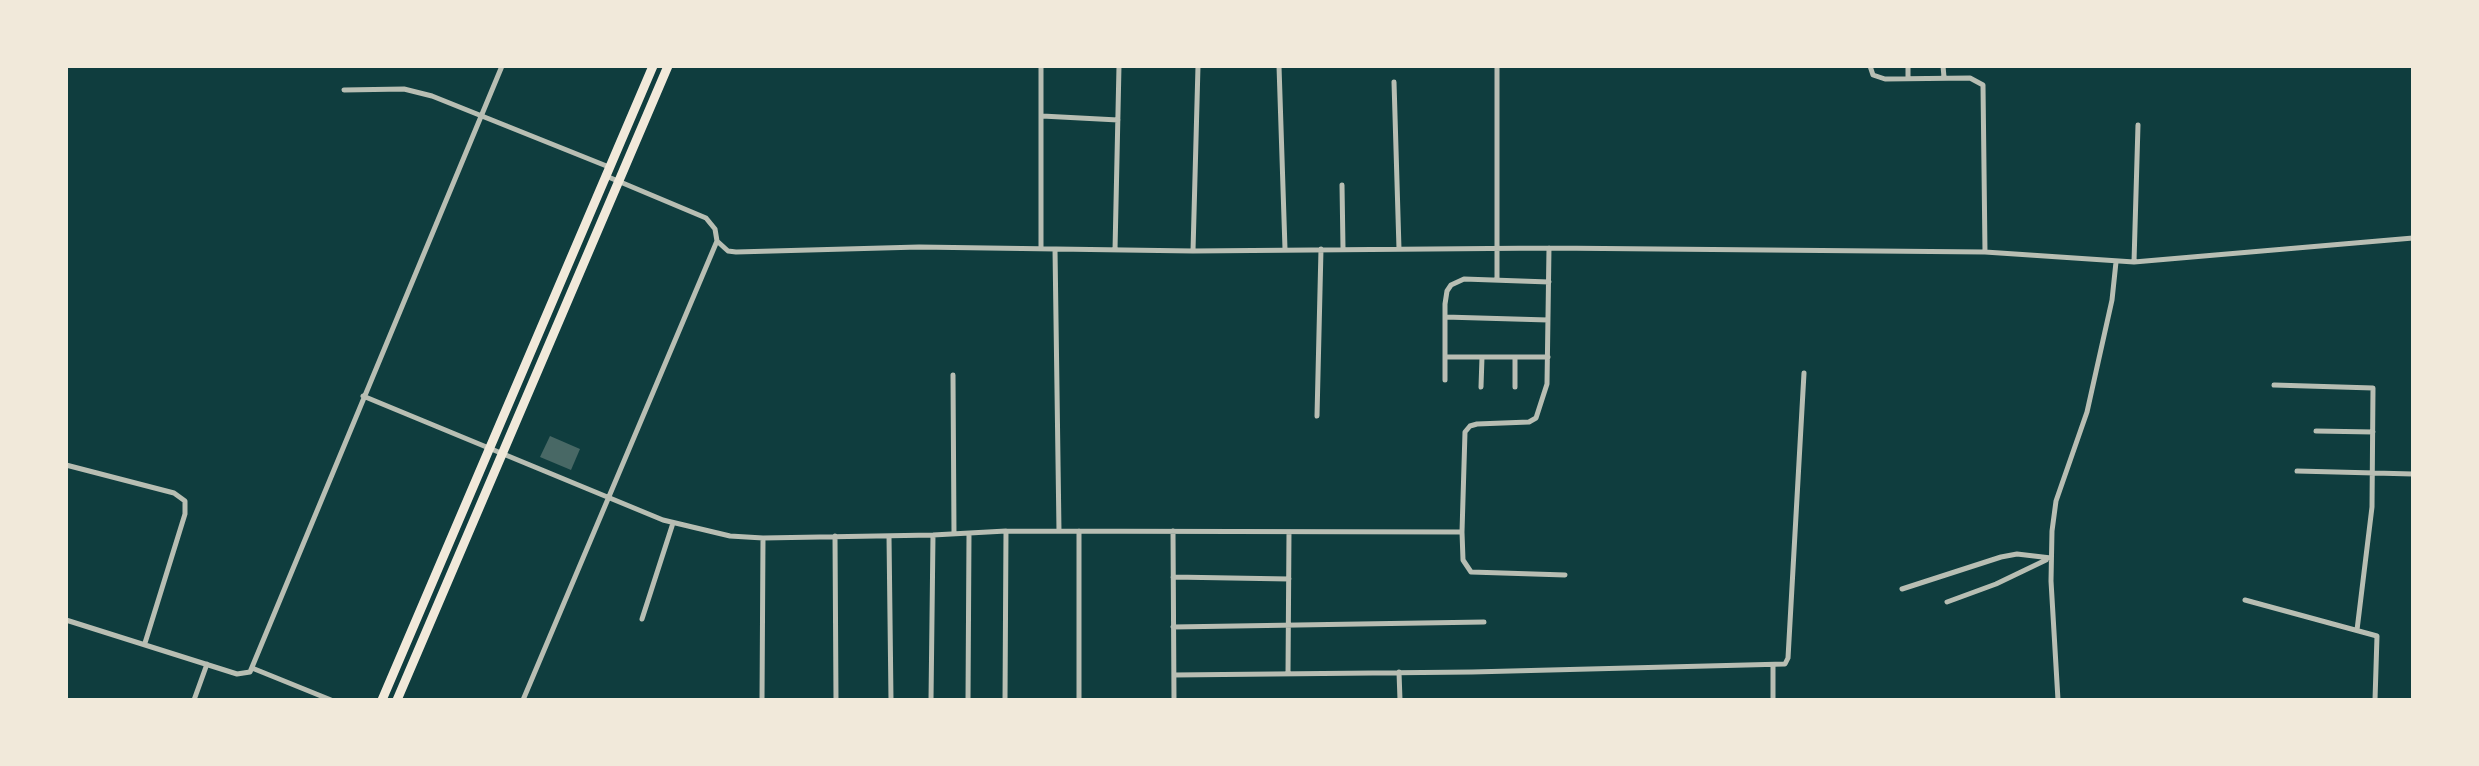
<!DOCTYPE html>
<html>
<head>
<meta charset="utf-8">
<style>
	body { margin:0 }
	#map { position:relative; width:2479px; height:766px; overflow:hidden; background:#0f3d3e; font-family:"Nunito Sans",sans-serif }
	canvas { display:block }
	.frame { position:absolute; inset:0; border:68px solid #f1e9da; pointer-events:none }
</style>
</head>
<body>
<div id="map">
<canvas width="2479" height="766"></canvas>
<div class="frame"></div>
</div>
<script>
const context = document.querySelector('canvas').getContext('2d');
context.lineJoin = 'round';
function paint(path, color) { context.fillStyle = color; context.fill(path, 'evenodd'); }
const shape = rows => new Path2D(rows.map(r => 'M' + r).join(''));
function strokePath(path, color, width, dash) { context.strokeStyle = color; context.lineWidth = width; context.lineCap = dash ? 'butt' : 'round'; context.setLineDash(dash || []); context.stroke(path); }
paint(shape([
	[550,436,580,449,571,470,540,457]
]), '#486865');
strokePath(shape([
	[1041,66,1041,249],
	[1279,66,1285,249],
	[1497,66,1497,280],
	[1870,66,1873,75,1885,79,1970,78,1983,85,1985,252],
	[1908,66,1908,78],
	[1943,66,1944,77],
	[1394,82,1399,249],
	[344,90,404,89,432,96,609,167],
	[1042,116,1118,120],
	[1342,185,1343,248],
	[717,241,728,251,736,252,919,247,1193,251,1549,248,1985,252,2134,262,2413,238],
	[1549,248,1547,384,1536,418,1529,422,1477,424,1470,426,1465,432,1462,532,1463,560,1471,572,1565,575],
	[1055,249,1059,531],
	[1115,250,1119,66],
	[1193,251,1198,66],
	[2134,262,2138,125],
	[1445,317,1548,320],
	[1446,357,1548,357],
	[953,375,954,534],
	[1445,380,1445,304,1447,291,1451,285,1464,279,1549,282],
	[2274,385,2373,388,2372,507,2357,630],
	[1481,387,1482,357],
	[1515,387,1515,357],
	[363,396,663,520,730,536,763,538,933,535,1006,531,1462,532],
	[1317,416,1321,249],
	[2316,431,2373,432],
	[66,465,174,493,185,501,185,514,145,643],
	[2297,471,2413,474],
	[1079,531,1079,700],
	[1173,531,1174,700],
	[835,536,836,700],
	[889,536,891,700],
	[1173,577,1289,579],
	[1902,589,2001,557,2017,554,2051,558],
	[2245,600,2377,636,2375,700],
	[1947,602,1996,584,2046,560],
	[642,619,673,523],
	[66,620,237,674,250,672,502,66],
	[1173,627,1484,622],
	[1773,666,1773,700],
	[252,668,331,700],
	[1399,672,1400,700],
	[1288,674,1289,532],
	[1174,675,1472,672,1785,664,1788,658,1804,373],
	[194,700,207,664],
	[523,700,717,241,715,229,706,218,606,176],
	[762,700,763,538],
	[931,700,933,535],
	[968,700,969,534],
	[1005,700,1006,531],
	[2058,700,2051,581,2052,531,2056,501,2087,412,2112,300,2116,262]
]), '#b8beb3', 5);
strokePath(shape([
	[382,700,653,66],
	[397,700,668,66]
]), '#f1e9da', 9);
</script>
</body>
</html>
